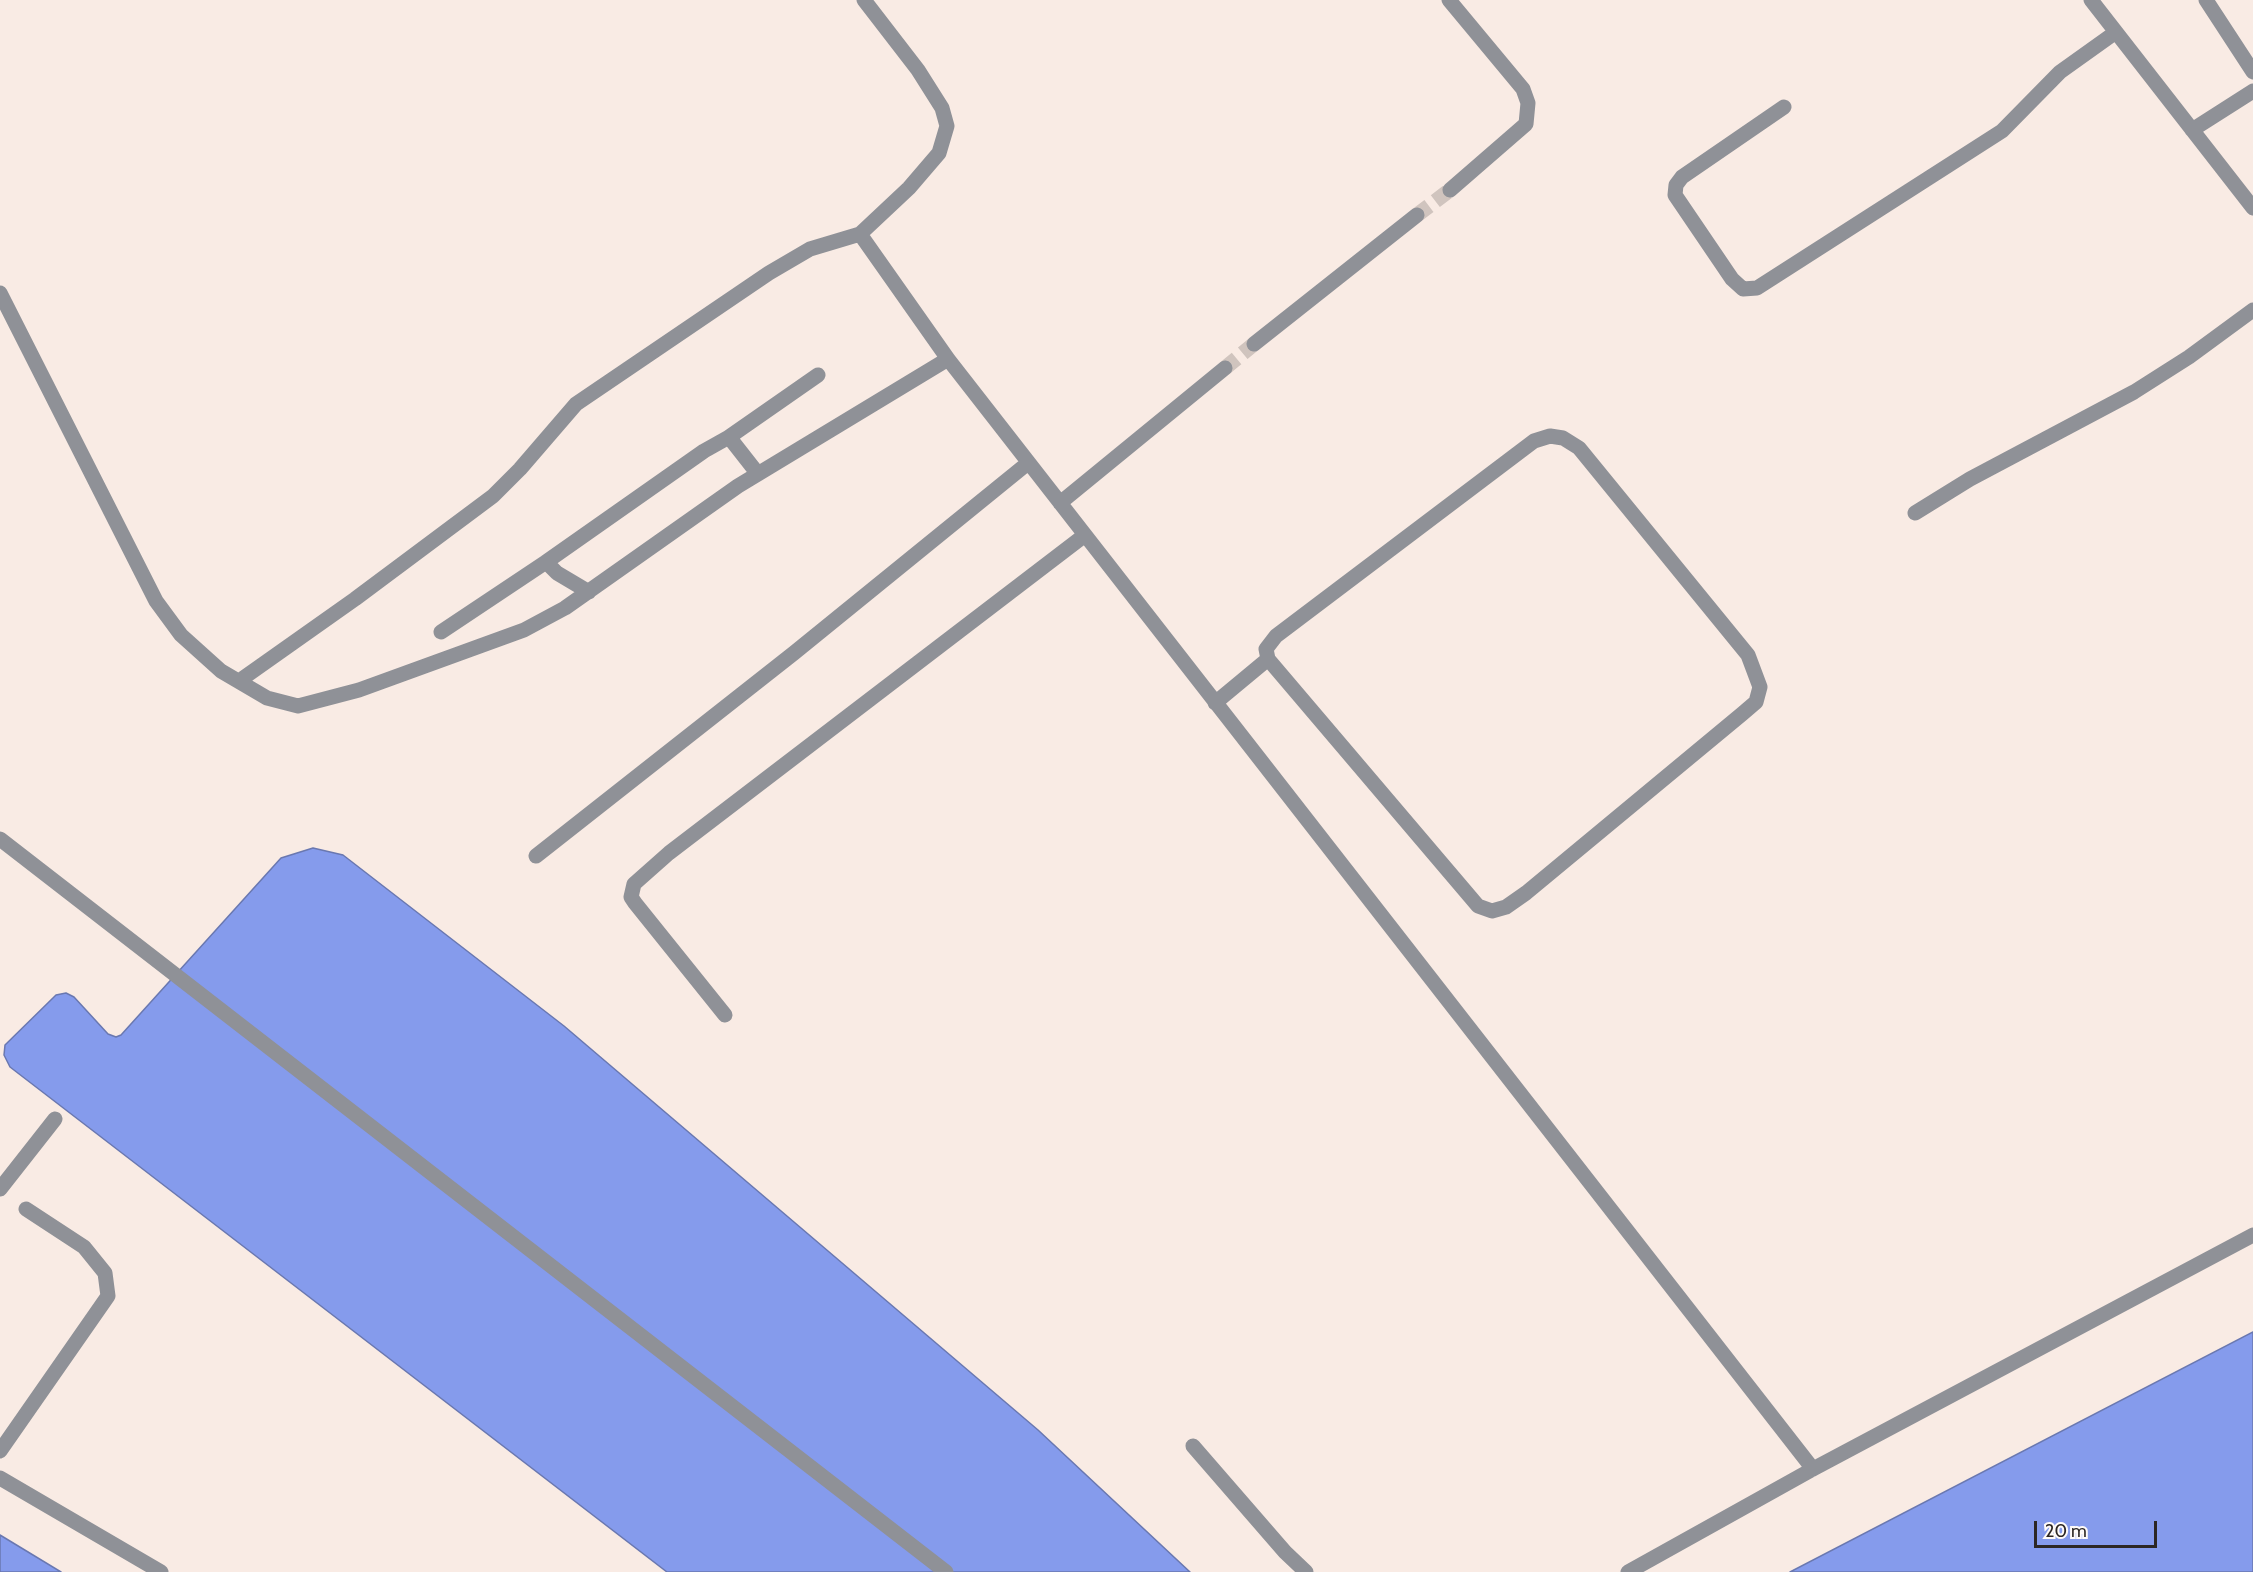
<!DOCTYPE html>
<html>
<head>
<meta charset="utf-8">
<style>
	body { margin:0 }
	#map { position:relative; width:2253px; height:1572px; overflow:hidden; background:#f9ebe4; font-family:Cabin,sans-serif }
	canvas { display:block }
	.scale { position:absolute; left:2034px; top:1521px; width:123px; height:27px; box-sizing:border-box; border:3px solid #2c2724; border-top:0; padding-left:8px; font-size:18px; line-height:21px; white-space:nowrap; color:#2c2724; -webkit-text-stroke:4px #fefbf9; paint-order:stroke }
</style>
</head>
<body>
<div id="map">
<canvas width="2253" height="1572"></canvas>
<div class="scale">20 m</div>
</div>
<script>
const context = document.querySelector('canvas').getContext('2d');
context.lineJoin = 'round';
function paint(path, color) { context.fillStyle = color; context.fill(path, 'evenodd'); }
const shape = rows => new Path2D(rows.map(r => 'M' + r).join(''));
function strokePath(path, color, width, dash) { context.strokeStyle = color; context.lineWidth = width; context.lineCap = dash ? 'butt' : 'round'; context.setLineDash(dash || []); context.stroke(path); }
const water = shape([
	[313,848,343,855,564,1026,1038,1430,1190,1572,667,1572,10,1067,4,1055,5,1045,56,995,66,993,74,997,108,1034,116,1037,121,1035,281,858,313,848],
	[2253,1332,2253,1572,1790,1572,2253,1332],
	[0,1535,61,1572,0,1572,0,1535]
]);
paint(water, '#859bec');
strokePath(water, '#6a78b0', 1.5);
strokePath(shape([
	[1417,215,1450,190],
	[1225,368,1254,344]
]), '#d0c4be', 15, [15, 8]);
strokePath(shape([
	[864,0,918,70,942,108,947,126,939,153,909,188,860,234,948,359,1813,1469],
	[1449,0,1523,89,1528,103,1526,124,1450,190],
	[2091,0,2253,208],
	[2206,0,2253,72],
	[1784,107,1682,177,1676,185,1675,195,1732,279,1743,289,1757,288,2002,131,2060,72,2116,32],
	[2192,130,2253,91],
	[0,293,156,601,181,635,221,671,267,698,298,706,359,690,524,630,565,608,738,486,948,359],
	[1254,344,1417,215],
	[729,437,818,375],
	[1060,503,1225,368],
	[1915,513,1970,479,2134,392,2189,357,2253,310],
	[589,592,557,573,546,562,704,451,729,437,758,474],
	[441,632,546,562],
	[239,681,355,599,493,496,520,469,576,404,769,273,810,249,860,234],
	[1215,703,1268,659,1266,649,1276,636,1534,441,1550,436,1563,438,1579,448,1748,655,1760,687,1756,702,1742,714,1526,893,1506,907,1492,911,1478,906,1268,659],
	[0,839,946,1572],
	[536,856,794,653,1028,463],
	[725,1015,635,903,631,897,634,884,669,853,1085,535],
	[0,1189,55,1119],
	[1193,1446,1285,1552,1306,1572],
	[0,1451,108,1296,105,1273,84,1247,26,1209],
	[0,1478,161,1572],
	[1628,1572,1813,1469,2253,1235]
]), '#8f9197', 15);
</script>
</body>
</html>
